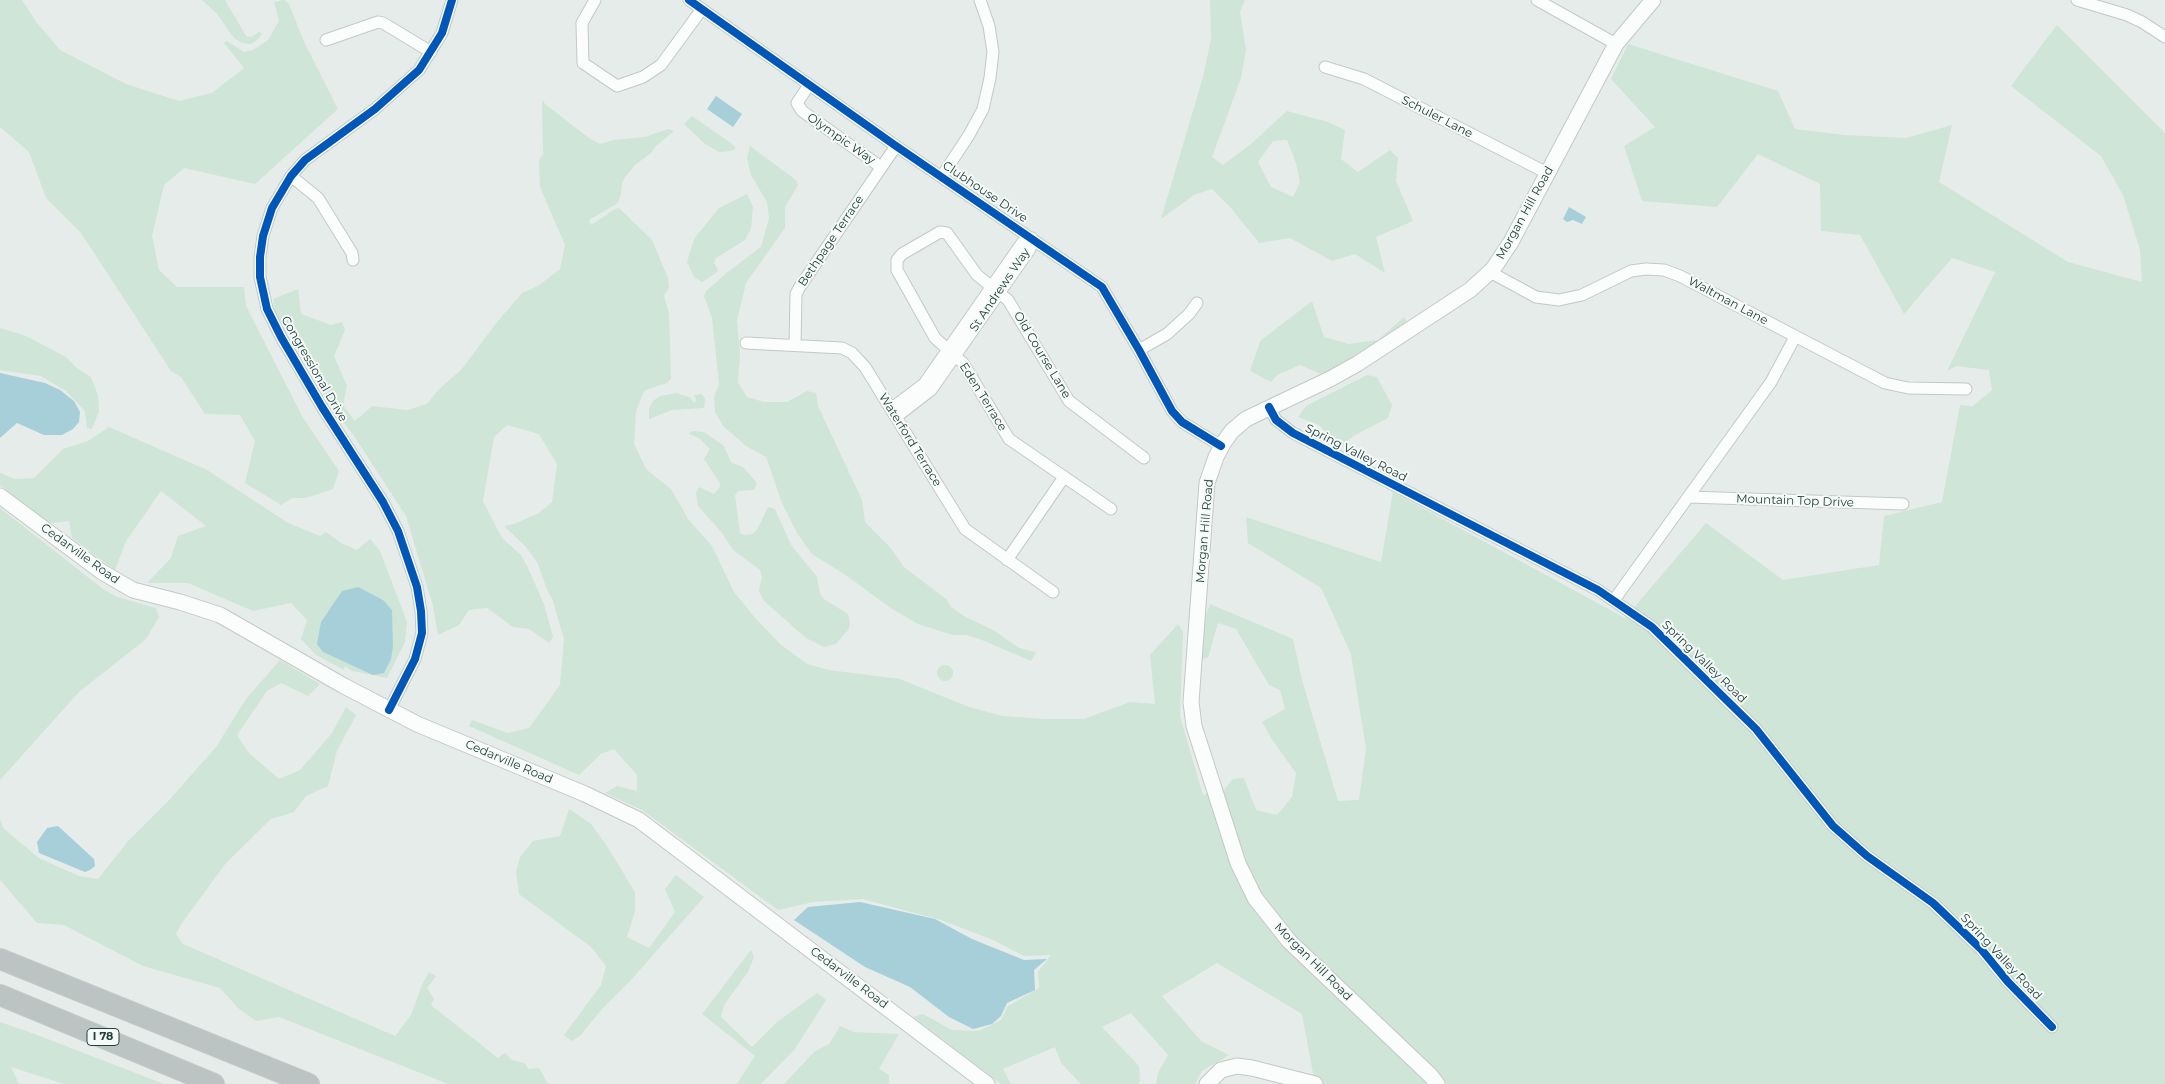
<!DOCTYPE html>
<html>
<head>
<meta charset="utf-8">
<style>
	body { margin:0 }
	canvas { display:block; background:#e6ece9 }
</style>
</head>
<body>
<canvas width="2165" height="1084"></canvas>
<script>
const context = document.querySelector('canvas').getContext('2d');
context.lineJoin = 'round';
function paint(path, color) { context.fillStyle = color; context.fill(path, 'evenodd'); }
const shape = rows => new Path2D(rows.map(r => 'M' + r).join(''));
function strokePath(path, color, width, dash) { context.strokeStyle = color; context.lineWidth = width; context.lineCap = dash ? 'butt' : 'round'; context.setLineDash(dash || []); context.stroke(path); }
function drawText(font, color, halo, rows, align = 'center') {
  context.font = font + ' Montserrat,sans-serif'; context.lineWidth = 4; context.setLineDash([]); context.textBaseline = 'middle'; context.strokeStyle = halo; context.fillStyle = color; for (const [text, x, y, turn = 0] of rows) {
    context.save(); context.translate(x, y); context.rotate((+turn || 0) * Math.PI / 180); context.textAlign = isNaN(turn) ? turn : align; if (halo) context.strokeText(text, 0, 0); context.fillText(text, 0, 0); context.restore();
  }
}
paint(shape([
	[0,0,22,0,37,23,60,50,126,84,179,101,212,93,244,68,224,43,227,41,244,52,253,50,268,40,279,21,274,2,284,0,289,4,304,42,338,109,255,184,184,168,164,185,152,236,159,270,177,287,244,287,246,306,302,416,339,471,333,489,306,498,292,498,281,505,245,483,255,441,240,415,205,414,181,377,171,371,81,233,46,198,29,152,0,127],
	[202,0,225,0,246,36,251,37,259,32,262,34,257,40,251,44,242,43,234,38,217,14],
	[1210,0,1245,0,1240,12,1246,50,1241,78,1212,157,1223,165,1252,143,1287,111,1328,122,1345,130,1341,159,1358,172,1390,150,1398,158,1396,181,1413,221,1376,237,1385,273,1355,254,1332,261,1290,238,1259,243,1231,208,1212,189,1194,195,1161,219,1203,77,1211,39],
	[1287,140,1296,163,1300,182,1293,197,1271,187,1258,162,1273,141],
	[2057,25,2165,133,2165,1084,1315,1084,1302,1014,1217,963,1162,996,1201,1041,1229,1055,1202,1071,1195,1084,1156,1084,1158,1073,1168,1055,1131,1013,1102,1027,1139,1066,1140,1082,1138,1084,1081,1084,1061,1063,1055,1047,1003,1069,1011,1084,1001,1084,913,1017,923,1014,952,1030,979,1031,1001,1020,1008,1006,1039,988,1038,972,1051,955,1024,956,991,939,941,920,863,899,813,902,778,910,642,810,605,793,617,786,637,791,637,775,614,749,601,754,579,775,469,726,472,720,508,733,529,728,560,685,564,639,552,598,548,592,537,562,525,546,504,526,514,524,539,513,552,502,557,464,539,434,507,425,494,437,483,501,502,538,521,555,527,566,544,604,553,637,549,643,529,629,513,627,487,608,469,610,459,625,438,635,433,606,406,516,354,436,324,396,275,311,273,299,298,289,301,314,331,325,342,322,345,330,334,356,347,386,343,405,355,421,372,406,407,410,427,404,439,389,461,370,497,322,522,293,538,286,560,269,565,245,540,187,539,160,543,154,542,99,545,104,589,138,600,144,613,140,645,137,668,129,674,131,656,146,651,153,635,165,625,177,622,183,621,194,618,203,589,220,591,225,615,209,619,208,652,240,668,278,669,288,664,296,669,313,671,378,667,383,646,390,643,393,636,412,634,444,647,470,671,489,688,519,712,546,734,592,756,619,780,644,807,664,829,670,900,679,969,707,1003,716,1046,719,1084,719,1130,702,1155,704,1150,655,1178,624,1183,632,1180,716,1203,795,1223,791,1233,779,1244,778,1256,810,1277,815,1292,797,1296,773,1273,741,1262,722,1285,709,1280,690,1269,685,1236,629,1218,623,1208,658,1200,659,1206,615,1210,604,1293,639,1302,680,1338,801,1359,800,1366,749,1351,654,1321,588,1248,543,1246,517,1381,562,1393,492,1625,618,1706,523,1783,580,1879,565,1884,516,1942,502,1960,405,1973,406,1992,390,1989,370,1956,366,1947,371,1995,272,1952,258,1904,314,1860,235,1821,231,1820,184,1758,154,1717,207,1642,201,1624,146,1655,127,1611,79,1628,44,1778,91,1795,129,1844,135,1906,138,1952,125,1939,182,2068,262,2142,282,2140,250,2123,195,2101,156,2011,86],
	[692,116,731,143,736,148,732,151,719,152,705,144,684,124],
	[750,146,796,180,798,185,785,207,785,228,746,283,737,321,740,354,738,382,747,397,764,402,787,402,807,391,816,393,818,406,862,500,865,522,890,547,904,567,946,599,951,607,964,616,995,631,1019,648,1036,652,1031,661,982,640,967,635,953,635,918,624,892,609,847,576,812,554,797,533,782,503,766,457,746,446,723,426,715,412,714,397,719,384,712,318,704,296,706,291,729,271,761,247,769,218,767,202,751,175,747,158],
	[747,194,753,207,751,229,745,240,716,258,714,263,718,270,716,273,702,282,694,277,687,262,694,239,719,208],
	[1312,301,1324,337,1349,344,1378,340,1404,317,1408,323,1347,364,1323,375,1300,365,1277,375,1271,382,1250,371,1260,341],
	[0,328,26,336,66,357,77,368,91,377,98,396,99,411,92,429,87,428,85,411,66,391,41,376,0,370],
	[1367,375,1377,377,1392,405,1388,418,1355,435,1340,447,1319,425,1298,417,1306,406],
	[676,393,689,397,695,403,696,399,694,395,702,394,705,399,704,408,672,410,649,419,649,409,653,401,660,396],
	[109,427,207,470,288,523,320,536,326,532,341,543,357,550,370,539,380,551,407,622,405,642,387,678,352,671,345,666,344,670,316,655,301,639,307,620,291,603,253,611,188,583,147,583,171,558,178,536,206,526,161,491,126,541,115,570,72,538,69,521,49,523,0,485,0,473,15,479,34,478,63,449,88,441],
	[692,431,704,432,724,446,731,462,743,467,757,483,754,490,738,491,735,495,740,533,744,535,752,534,757,530,768,507,775,509,791,545,817,577,820,594,824,599,848,614,850,623,849,629,836,644,824,647,806,638,763,600,759,590,762,577,760,570,733,550,722,533,698,506,696,493,699,487,714,494,720,487,720,483,704,459,710,449,699,438,689,434],
	[0,508,103,589,117,597,156,608,159,617,146,639,79,692,0,780],
	[280,660,320,684,308,696,281,683,267,691,237,735,249,753,279,779,300,770,332,733,346,707,356,715,337,751,328,786,306,796,294,812,271,819,226,863,182,923,176,934,183,944,395,1036,411,1015,422,985,429,972,436,976,427,988,434,999,431,1005,498,1058,505,1053,512,1060,525,1063,528,1069,539,1068,548,1084,448,1084,279,1017,256,1021,238,1008,220,988,143,966,64,925,37,923,0,880,0,819,3,828,39,858,79,876,98,879,129,840,171,798,216,747,246,699],
	'937 673a8 8 0 1 1 16 0a8 8 0 1 1-16 0Z',
	[569,809,591,824,607,846,635,892,635,911,627,937,649,948,675,912,665,889,676,875,704,897,631,980,601,1010,581,1035,572,1041,564,1035,601,985,606,966,591,947,519,894,516,872,520,857,533,841,560,836],
	[751,950,754,957,748,972,724,1005,721,1017,752,1047,777,1022,817,993,826,1000,795,1049,761,1084,737,1084,755,1056,702,1014],
	[0,1022,40,1036,164,1084,64,1084,11,1067,19,1084,0,1084],
	[840,1026,854,1032,899,1034,879,1069,889,1075,889,1084,784,1084,814,1052,829,1044]
]), '#cfe5d7');
paint(shape([
	[716,96,742,114,733,127,707,109],
	[1569,207,1586,217,1582,224,1573,220,1567,222,1563,219],
	[0,373,45,383,60,390,74,401,80,412,79,422,73,429,62,435,44,435,17,423,0,438],
	[358,587,383,600,392,610,393,646,391,659,384,673,373,675,323,652,317,644,321,622,342,591],
	[58,826,94,859,95,866,90,870,85,872,39,853,37,842,47,828],
	[860,902,935,919,972,939,1024,960,1047,959,1034,970,1035,990,1007,1003,1001,1016,992,1024,973,1029,949,1017,910,987,865,967,794,920,808,907]
]), '#a6cfda');
const street = shape([
	[595,0,582,23,583,63,617,86,643,77,661,65,702,9],
	[689,0,896,146,1102,287,1139,350,1172,411,1182,422,1221,446],
	[1537,0,1616,44],
	[2077,0,2127,15,2142,22,2165,37],
	[326,40,378,22,383,23,431,52],
	[1325,67,1364,79,1547,173],
	[809,85,797,103,802,111,881,167],
	[291,176,318,198,352,253,353,260],
	[942,176,969,135,983,109,990,78,993,52,989,26,980,0],
	[1490,272,1536,297,1559,300,1582,295,1631,271,1646,269,1664,270,1680,276,1885,383,1908,388,1966,389],
	[746,343,842,348,852,353,865,367,965,529,1053,592],
	[795,345,796,294,799,288,896,146],
	[1139,350,1167,334,1189,314,1197,303],
	[1269,407,1276,420,1293,433,1598,590,1652,627,1756,729,1833,826,1867,856,1933,903,1981,949,2008,982,2052,1027],
	[891,409,924,384,1022,243,1032,238],
	[896,417,931,390,1030,249,1032,238],
	[1688,497,1903,504],
	[1111,509,1009,439,963,363,935,338,897,270,897,260,902,254,940,232,947,233,977,275,1008,300,1069,401,1144,458],
	[1007,560,1064,477],
	[1614,600,1771,382,1795,337],
	[389,710,415,659,422,633,421,611,417,587,398,531,383,502,322,407,281,337,267,309,260,277,260,257,263,236,272,208,291,176,305,160,375,109,419,70,442,33,452,0]
]);
const secondary = shape([
	[0,496,102,572,133,590,180,602,220,615,344,686,417,724,585,794,639,820,987,1084],
	[1207,1084,1221,1070,1237,1066,1252,1068,1315,1084],
	[1437,1084,1431,1076,1289,941,1255,898,1238,863,1194,726,1191,702,1207,483,1216,457,1224,442,1232,431,1246,419,1330,379,1357,364,1470,290,1493,269,1511,242,1616,44,1653,0]
]);
const highway = shape([
	[0,959,309,1084],
	[0,995,214,1084]
]);
strokePath(street, '#c3c9c7', 13);
strokePath(secondary, '#c2c9c7', 17);
strokePath(highway, '#c2cbc8', 22);
strokePath(street, '#fbfcfc', 11);
strokePath(secondary, '#fbfcfc', 15);
strokePath(highway, '#bbc4c2', 20);
strokePath(shape([
	[689,0,896,146,1102,287,1139,350,1172,411,1182,422,1221,446],
	[1269,407,1276,420,1293,433,1598,590,1652,627,1756,729,1833,826,1867,856,1933,903,1981,949,2008,982,2052,1027],
	[389,710,415,659,422,633,421,611,417,587,398,531,383,502,322,407,281,337,267,309,260,277,260,257,263,236,272,208,291,176,305,160,375,109,419,70,442,33,452,0]
]), '#0057b8', 8);
for (const [x, y, w] of [
	[103,1037,32]
]) { const box = new Path2D(); box.roundRect(x - w / 2, y - 8.5, w, 17, 4); context.fillStyle = '#f5faf8'; context.fill(box); strokePath(box, '#23413b', 1); }
drawText('bold 11px', '#23413b', null, [
	["I 78",103,1037]
]);
drawText('12px', '#23413b', '#f5faf8', [
	["Schuler Lane",1437,117,27],
	["Olympic Way",841,139,35],
	["Clubhouse Drive",985,192,34],
	["Morgan Hill Road",1525,213,-61],
	["Bethpage Terrace",831,241,-56],
	["St Andrews Way",1000,290,-56],
	["Waltman Lane",1728,301,28],
	["Old Course Lane",1042,355,59],
	["Congressional Drive",314,369,60],
	["Eden Terrace",983,397,58],
	["Waterford Terrace",910,440,58],
	["Spring Valley Road",1356,453,27],
	["Mountain Top Drive",1795,501,2],
	["Morgan Hill Road",1205,531,-85],
	["Cedarville Road",80,554,36],
	["Spring Valley Road",1704,662,44],
	["Cedarville Road",509,762,23],
	["Spring Valley Road",2001,957,47],
	["Morgan Hill Road",1313,962,45],
	["Cedarville Road",849,978,37]
]);
</script>
</body>
</html>
